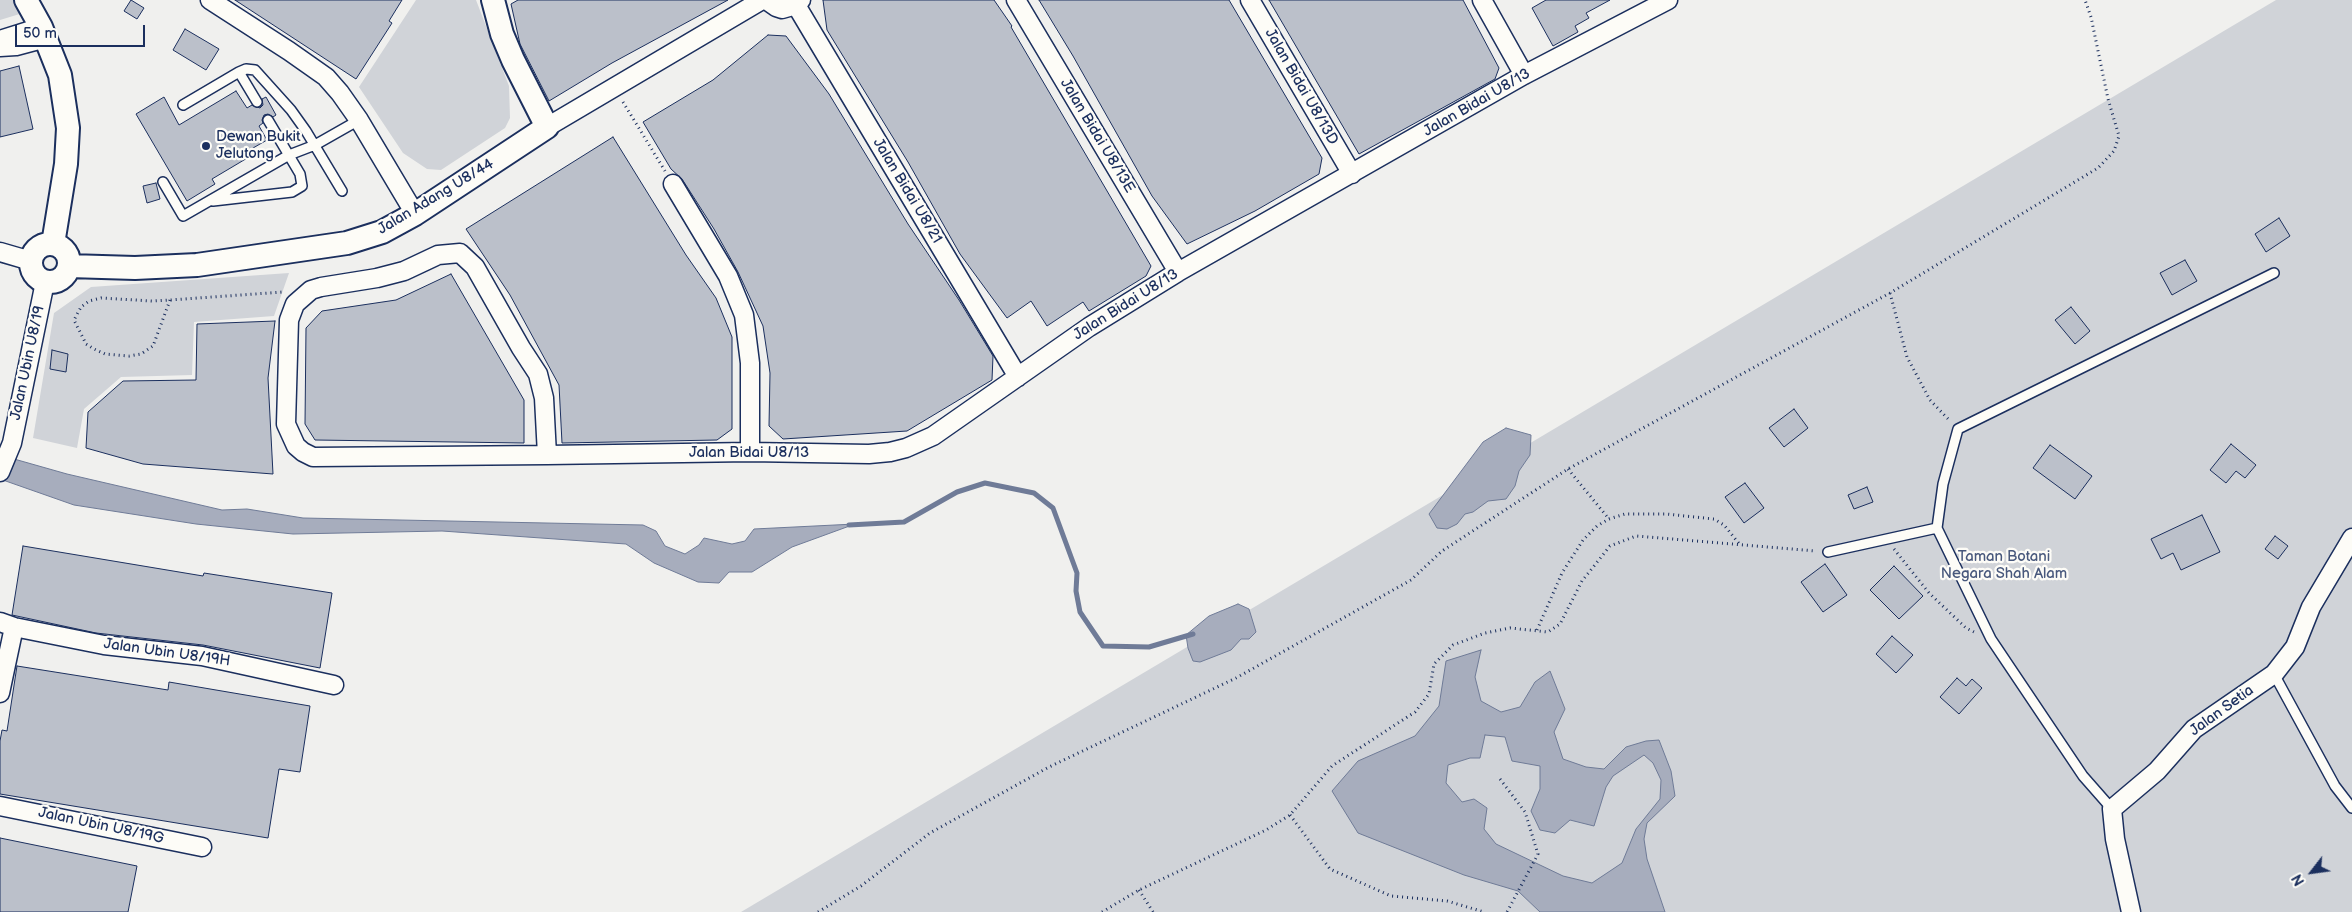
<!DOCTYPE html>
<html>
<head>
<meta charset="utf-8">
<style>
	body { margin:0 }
	#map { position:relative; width:2352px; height:912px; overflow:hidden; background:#f0f0ee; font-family:"Balsamiq Sans",sans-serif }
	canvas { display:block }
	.north { position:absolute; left:2287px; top:847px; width:50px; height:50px; -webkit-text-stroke:4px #fdfcf7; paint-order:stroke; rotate:240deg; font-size:14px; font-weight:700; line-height:20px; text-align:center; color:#1b2f5e }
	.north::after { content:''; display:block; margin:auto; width:18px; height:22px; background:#1b2f5e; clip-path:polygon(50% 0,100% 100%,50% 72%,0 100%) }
	.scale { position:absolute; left:15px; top:25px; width:130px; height:22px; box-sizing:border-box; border:2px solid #1b2f5e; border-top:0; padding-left:6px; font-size:15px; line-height:18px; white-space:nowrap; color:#1b2f5e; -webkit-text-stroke:4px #fdfcf7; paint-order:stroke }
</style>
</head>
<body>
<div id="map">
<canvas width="2352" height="912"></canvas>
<div class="north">N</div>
<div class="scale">50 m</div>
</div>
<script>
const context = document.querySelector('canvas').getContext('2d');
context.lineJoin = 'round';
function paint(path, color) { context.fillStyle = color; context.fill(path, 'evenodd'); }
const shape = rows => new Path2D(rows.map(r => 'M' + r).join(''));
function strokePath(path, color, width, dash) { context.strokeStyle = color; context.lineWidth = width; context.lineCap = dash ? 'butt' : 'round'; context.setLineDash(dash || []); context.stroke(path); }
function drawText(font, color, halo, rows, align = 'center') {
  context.font = font + ' "Balsamiq Sans",sans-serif'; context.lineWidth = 4.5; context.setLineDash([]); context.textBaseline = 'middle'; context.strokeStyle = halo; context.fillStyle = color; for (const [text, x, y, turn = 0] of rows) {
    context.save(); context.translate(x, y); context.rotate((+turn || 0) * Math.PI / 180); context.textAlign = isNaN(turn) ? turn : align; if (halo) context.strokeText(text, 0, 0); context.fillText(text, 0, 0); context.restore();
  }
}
paint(shape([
	[0,0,15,0,23,13,0,20],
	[416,0,476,0,509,86,510,118,505,128,441,170,427,169,403,153,359,87],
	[2276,0,2352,0,2352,912,741,912],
	[289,273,274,316,194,322,192,375,121,377,84,409,77,448,33,438,54,313,91,287]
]), '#d0d3d8');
const water = shape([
	[1506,428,1531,435,1530,455,1519,471,1515,486,1506,499,1488,501,1473,512,1465,514,1457,524,1447,529,1437,528,1429,514,1483,442,1506,428],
	[0,455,67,474,222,510,247,509,303,518,643,525,656,531,665,546,685,554,699,545,704,538,732,544,745,541,754,529,855,524,792,547,752,572,729,572,719,583,698,582,654,563,626,544,442,531,293,534,196,524,74,505,0,479,0,455],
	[1238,604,1249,609,1256,632,1249,639,1241,639,1231,650,1200,662,1193,661,1188,648,1186,635,1209,616,1238,604],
	[1481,650,1475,677,1481,701,1501,712,1520,707,1535,682,1550,671,1565,709,1554,732,1563,759,1586,767,1604,769,1626,747,1646,741,1659,740,1671,771,1675,796,1647,823,1644,839,1647,859,1665,912,1540,912,1518,891,1464,875,1358,833,1332,791,1358,761,1415,736,1439,706,1446,661,1481,650],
	[1485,735,1505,737,1512,761,1540,766,1540,789,1531,811,1540,830,1555,833,1570,820,1594,826,1606,787,1613,776,1644,755,1653,763,1661,780,1660,799,1636,829,1622,863,1592,883,1563,876,1496,844,1484,829,1487,808,1474,799,1462,802,1446,783,1448,765,1470,758,1480,758,1485,735]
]);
paint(water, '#a7adbd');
strokePath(water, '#6f7b97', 1);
strokePath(shape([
	[849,525,904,522,957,492,985,483,1034,493,1053,508,1077,573,1076,591,1080,612,1103,646,1149,647,1193,634]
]), '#6f7b97', 5);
const building = shape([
	[131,0,144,8,137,19,124,11,131,0],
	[235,0,402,0,389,21,392,23,356,79,235,0],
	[518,0,728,0,612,63,549,101,520,44,511,4,518,0],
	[823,0,994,0,1012,26,1011,27,1151,266,1146,276,1089,311,1083,302,1047,326,1031,301,1007,318,960,254,908,162,827,30,823,0],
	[1039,0,1229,0,1322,158,1319,174,1255,211,1187,244,1152,196,1073,56,1039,0],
	[1269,0,1463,0,1499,68,1495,79,1359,154,1269,0],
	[1546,0,1610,0,1586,13,1589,18,1575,26,1578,32,1553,46,1532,8,1546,0],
	[185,29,219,49,206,70,173,50,185,29],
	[768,35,786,36,829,94,908,224,959,300,993,356,992,380,907,431,783,439,769,426,770,373,763,326,738,272,714,229,682,179,671,169,643,122,713,80,768,35],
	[19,66,33,129,0,137,0,71,19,66],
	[236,91,247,108,252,105,260,108,263,105,262,99,266,97,276,115,273,117,268,114,264,115,262,120,263,123,259,126,267,140,246,152,249,157,212,179,215,184,187,201,136,114,164,97,179,125,236,91],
	[613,137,686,255,716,298,732,337,732,429,717,440,562,443,559,385,510,295,466,229,613,137],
	[156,183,160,199,147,203,143,186,156,183],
	[2279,218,2290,236,2266,252,2255,234,2279,218],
	[2185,260,2197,281,2172,295,2160,273,2185,260],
	[451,274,524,400,524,443,315,440,305,424,306,328,322,311,396,300,451,274],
	[2071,307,2090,331,2075,344,2055,320,2071,307],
	[275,321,268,378,273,474,143,464,86,448,88,412,123,381,196,380,197,324,275,321],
	[52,350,68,354,66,372,50,369,52,350],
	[1794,409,1808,428,1784,447,1769,428,1794,409],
	[2231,444,2256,465,2245,478,2236,471,2226,483,2210,470,2231,444],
	[2050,445,2092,476,2075,499,2033,468,2050,445],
	[1745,483,1764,508,1744,523,1725,497,1745,483],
	[1867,487,1873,502,1854,509,1848,495,1867,487],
	[2202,515,2220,552,2181,570,2173,553,2161,559,2151,539,2202,515],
	[2275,536,2288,546,2278,559,2265,549,2275,536],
	[23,546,203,576,204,573,332,593,320,668,203,645,96,633,12,615,23,546],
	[1825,564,1847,595,1823,612,1801,582,1825,564],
	[1894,566,1923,596,1899,619,1870,590,1894,566],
	[1892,636,1913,655,1896,673,1876,654,1892,636],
	[17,666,168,690,169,682,310,706,300,772,279,769,268,838,0,794,0,741,2,730,7,731,17,666],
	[1957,678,1966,686,1972,679,1982,688,1959,714,1940,697,1957,678],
	[0,838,137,866,128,912,0,912,0,838]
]);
paint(building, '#bbc0ca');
strokePath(building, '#1b2f5e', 1);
const service = shape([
	[239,72,257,102],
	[183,105,239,72,246,69,255,70,291,110,306,131,342,191],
	[163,182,183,216,289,155,315,145,359,120],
	[213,201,292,192,302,186,300,174,268,120],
	[1828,552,1937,528],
	[2274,674,2335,786,2352,808],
	[2112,809,2083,776,1991,639,1937,528,1943,484,1958,429,2274,273]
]);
const minor = shape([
	[210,0,289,51,326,77,340,93,359,120,415,214],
	[766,0,776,7,782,9,796,5,801,0],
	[1016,0,1178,272],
	[1250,0,1352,174],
	[1482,0,1524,75],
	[796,5,1018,377],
	[0,40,41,27],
	[0,47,16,46,46,38],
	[547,127,762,0],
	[673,184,728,276,744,315,750,363,750,452],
	[0,252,31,261],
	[547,455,544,398,538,374,521,348,475,267,460,253,438,255,404,271,377,278,321,287,311,290,295,304,289,320,286,424,296,446,303,452,313,457,547,455,750,452,869,454,890,452,906,448,933,436,1089,327,1178,272,1524,75,1668,0],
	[0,472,12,443,45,282],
	[0,622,14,627,104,645,202,656,334,685],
	[0,693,14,627],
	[0,806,202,847],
	[2131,912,2115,839,2112,809,2157,771,2194,729,2274,674,2295,647,2311,607,2352,538]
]);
const tertiary = shape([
	[26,0,41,27,60,75,68,128,66,164,53,244],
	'31 263a19 19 0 1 1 38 0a19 19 0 1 1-38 0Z',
	[69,266,135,268,197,265,347,243,382,232,415,214,547,127,513,60,502,34,493,0]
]);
strokePath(service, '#1b2f5e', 12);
strokePath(minor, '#1b2f5e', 21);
strokePath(tertiary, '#1b2f5e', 26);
strokePath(shape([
	[623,102,665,171],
	[1890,293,1907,357,1930,400,1950,421],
	[170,300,153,346,141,354,129,356,105,354,94,349,86,344,74,320,81,307,89,301,101,298,152,301,170,300,283,292],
	[1568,469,1609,519],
	[1894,549,1929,593,1966,628,1974,632],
	[1537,630,1562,573,1583,540,1597,526,1609,519,1625,514,1666,514,1714,519,1724,525,1741,546],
	[1500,779,1525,812,1538,854,1507,912],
	[1290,815,1330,869,1391,896,1447,901,1484,912],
	[1139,890,1153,912],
	[818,912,861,886,930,833,1049,767,1236,678,1411,580,1442,551,1568,469,1890,293,2098,168,2114,151,2119,136,2108,99,2091,17,2085,0],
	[1102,912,1139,890,1266,830,1290,815,1332,766,1415,712,1429,694,1434,664,1453,645,1485,633,1510,628,1548,632,1560,624,1582,581,1610,546,1636,536,1816,551]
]), '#1b2f5e', 3, [1, 4]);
strokePath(service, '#fdfcf7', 9);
strokePath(minor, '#fdfcf7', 18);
strokePath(tertiary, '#fdfcf7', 22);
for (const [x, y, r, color] of [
	[206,146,5,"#1b2f5e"]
]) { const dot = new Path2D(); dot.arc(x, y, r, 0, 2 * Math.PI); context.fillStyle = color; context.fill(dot); strokePath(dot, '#fdfcf7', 2); }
drawText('15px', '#1b2f5e', '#fdfcf7', [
	["Jalan Bidai U8/13D",1301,87,60],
	["Jalan Bidai U8/13",1477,103,-30],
	["Jalan Bidai U8/13E",1097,136,59],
	["Jalan Bidai U8/21",907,191,59],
	["Jalan Adang U8/44",436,197,-31],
	["Jalan Bidai U8/13",1126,305,-32],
	["Jalan Ubin U8/19",28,363,-78],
	["Jalan Bidai U8/13",749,453],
	["Jalan Ubin U8/19H",167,653,8],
	["Jalan Setia",2222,711,-36],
	["Jalan Ubin U8/19G",101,826,12]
]);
drawText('15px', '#1b2f5e', '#fdfcf7', [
	["Dewan Bukit",216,137],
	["Jelutong",216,154]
], 'left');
drawText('15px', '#48587c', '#fdfcf7', [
	["Taman Botani",2004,557],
	["Negara Shah Alam",2004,574]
]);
</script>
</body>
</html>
